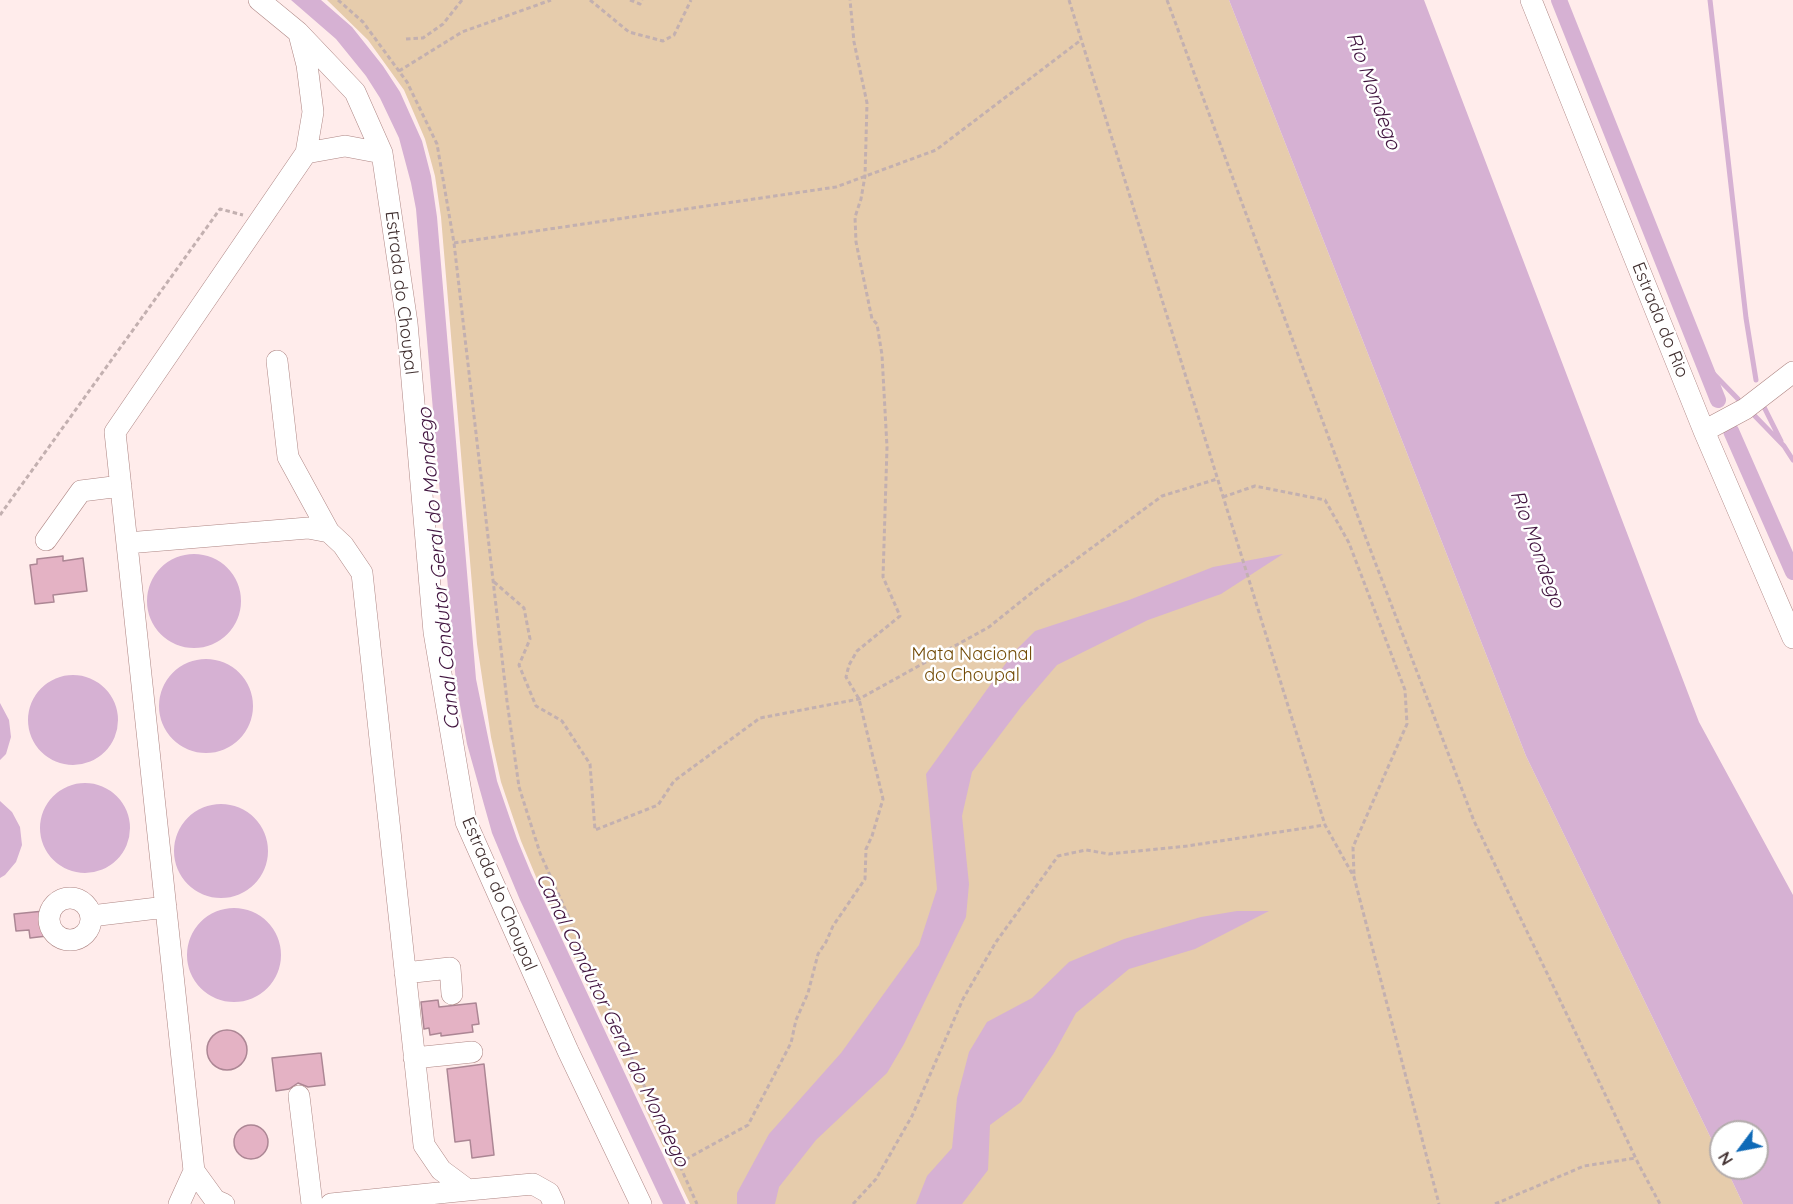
<!DOCTYPE html>
<html>
<head>
<meta charset="utf-8">
<style>
	body { margin:0 }
	#map { position:relative; width:1793px; height:1204px; overflow:hidden; background:#ffeceb; font-family:Quicksand,sans-serif }
	canvas { display:block }
	.north { position:absolute; left:1709px; top:1120px; width:60px; height:60px; box-sizing:border-box; background:#fff; border:2px solid #b3acac; border-radius:50%; rotate:238deg; font-size:16px; font-weight:700; line-height:24px; text-align:center; color:#402f2f }
	.north::after { content:''; display:block; margin:auto; width:21px; height:27px; background:#0f6ab7; clip-path:polygon(50% 0,100% 100%,50% 72%,0 100%) }
</style>
</head>
<body>
<div id="map">
<canvas width="1793" height="1204"></canvas>
<div class="north">N</div>
</div>
<script>
const context = document.querySelector('canvas').getContext('2d');
context.lineJoin = 'round';
function paint(path, color) { context.fillStyle = color; context.fill(path, 'evenodd'); }
const shape = rows => new Path2D(rows.map(r => 'M' + r).join(''));
function strokePath(path, color, width, dash) { context.strokeStyle = color; context.lineWidth = width; context.lineCap = dash ? 'butt' : 'round'; context.setLineDash(dash || []); context.stroke(path); }
function drawText(font, color, halo, rows, align = 'center') {
  context.font = font + ' Quicksand,sans-serif'; context.lineWidth = 5; context.setLineDash([]); context.textBaseline = 'middle'; context.strokeStyle = halo; context.fillStyle = color; for (const [text, x, y, turn = 0] of rows) {
    context.save(); context.translate(x, y); context.rotate((+turn || 0) * Math.PI / 180); context.textAlign = isNaN(turn) ? turn : align; if (halo) context.strokeText(text, 0, 0); context.fillText(text, 0, 0); context.restore();
  }
}
paint(shape([
	[327,0,1229,0,1526,756,1721,1159,1721,1168,1726,1168,1743,1204,690,1204,539,884,521,841,501,782,491,737,477,644,441,217,435,176,425,139,404,90,368,40]
]), '#e6ccac');
paint(shape([
	[291,0,321,0,352,27,383,66,400,92,422,141,431,176,437,217,476,679,497,781,517,839,531,873,686,1204,663,1204,520,900,492,833,467,744,456,683,416,209,411,183,399,138,380,98,366,76,336,39],
	[1229,0,1424,0,1699,722,1793,895,1793,1204,1743,1204,1726,1168,1757,1168,1757,1132,1721,1132,1721,1159,1526,756],
	[1283,554,1221,594,1148,620,1057,665,1021,707,972,772,962,816,969,884,966,917,904,1044,887,1073,816,1140,779,1187,775,1204,737,1204,737,1193,769,1134,841,1053,919,945,937,889,926,774,1014,652,1035,631,1129,600,1213,567],
	'147 601a47 47 0 1 1 94 0a47 47 0 1 1-94 0Z',
	'159 706a47 47 0 1 1 94 0a47 47 0 1 1-94 0Z',
	'28 720a45 45 0 1 1 90 0a45 45 0 1 1-90 0Z',
	[0,703,9,720,11,737,6,754,0,760],
	'40 828a45 45 0 1 1 90 0a45 45 0 1 1-90 0Z',
	[0,801,12,812,20,827,22,845,16,862,5,875,0,878],
	'174 851a47 47 0 1 1 94 0a47 47 0 1 1-94 0Z',
	'187 955a47 47 0 1 1 94 0a47 47 0 1 1-94 0Z',
	[1237,911,1269,911,1195,949,1129,969,1076,1013,1054,1053,1021,1102,990,1125,988,1170,962,1204,916,1204,927,1176,952,1148,957,1098,969,1052,987,1022,1032,998,1069,962,1124,939,1201,917]
]), '#d6b1d3');
strokePath(shape([
	[1710,0,1746,318,1756,380],
	[1704,364,1738,399],
	[1763,405,1781,441],
	[1751,412,1784,446,1793,460]
]), '#d6b1d3', 5);
strokePath(shape([
	[1559,0,1718,400],
	[1731,431,1793,572]
]), '#d6b1d3', 16);
const building = shape([
	[63,556,63,561,83,558,87,591,53,595,54,602,35,604,30,565,37,564,37,559,63,556],
	[44,911,47,936,30,938,29,930,16,931,14,914,44,911],
	[438,1000,439,1007,476,1003,479,1024,472,1025,473,1032,441,1036,441,1033,430,1035,429,1028,424,1029,421,1002,438,1000],
	'207 1050a20 20 0 1 1 40 0a20 20 0 1 1-40 0Z',
	[321,1053,325,1085,308,1087,298,1083,289,1089,276,1091,272,1058,321,1053],
	[484,1064,494,1155,472,1158,470,1140,455,1142,447,1069,484,1064],
	'234 1142a17 17 0 1 1 34 0a17 17 0 1 1-34 0Z'
]);
paint(building, '#e4b2c4');
strokePath(building, '#ac8694', 1.5);
const minor = shape([
	[259,0,298,32,355,92,382,153,407,323,434,632,466,822,568,1051,641,1204],
	[1531,0,1704,431,1793,638],
	[306,153,345,146,382,153],
	[277,361,288,457,329,532],
	[1704,431,1745,409,1793,372],
	[46,540,81,491,121,486],
	[127,543,308,528,329,532,343,545,362,573,424,1145,441,1170,468,1190,533,1184,549,1193,554,1204],
	'49 919a21 21 0 1 1 42 0a21 21 0 1 1-42 0Z',
	[91,916,166,907],
	[405,973,450,968,452,994],
	[414,1058,472,1052],
	[299,1096,312,1204],
	[179,1204,194,1171],
	[224,1204,215,1200,194,1171,115,432,306,153,313,112,307,65,299,34],
	[331,1204,468,1190]
]);
strokePath(minor, '#ae8684', 22);
strokePath(shape([
	[338,0,363,22,407,82,437,144,454,243,507,701,519,787,540,853,697,1204],
	[590,0,629,32,663,41,674,35,691,0],
	[630,0,640,4,642,0],
	[1069,0,1325,825,1354,877,1439,1204],
	[1167,0,1364,533,1474,821,1639,1165,1660,1204],
	[406,39,423,38,443,24,462,0],
	[399,71,462,32,551,0],
	[454,243,836,187,936,150,1081,40],
	[1223,497,1255,486,1325,500,1349,543,1405,690,1407,724,1353,847,1354,875],
	[0,515,220,209,243,215],
	[494,582,524,608,530,639,519,665,536,706,562,721,590,764,595,830,658,805,674,781,760,718,859,699,989,627,1040,586,1162,496,1217,479],
	[679,1163,748,1125,791,1043,796,1020,808,993,818,954,826,942,833,926,865,879,866,849,872,836,883,799,859,699,846,677,849,665,857,651,900,616,883,577,887,447,882,355,877,324,872,319,856,242,855,217,861,199,865,176,867,103,854,42,850,0],
	[853,1204,876,1179,912,1116,963,999,996,942,1058,856,1086,850,1109,854,1187,846,1325,825],
	[1495,1204,1584,1166,1636,1158]
]), '#c3b0b0', 3, [4.5, 3]);
strokePath(minor, '#fff', 21);
drawText('18px', '#402f2f', '#fff', [
	["Estrada do Choupal",401,293,83],
	["Estrada do Rio",1660,320,68],
	["Estrada do Choupal",499,894,67]
]);
drawText('18px', '#724a05', '#fff', [
	["Mata Nacional",972,655],
	["do Choupal",972,676]
]);
drawText('italic 20px', '#41143f', '#fff', [
	["Rio Mondego",1373,91,70],
	["Rio Mondego",1537,549,70],
	["Canal Condutor Geral do Mondego",439,569,-95],
	["Canal Condutor Geral do Mondego",612,1020,64]
]);
</script>
</body>
</html>
